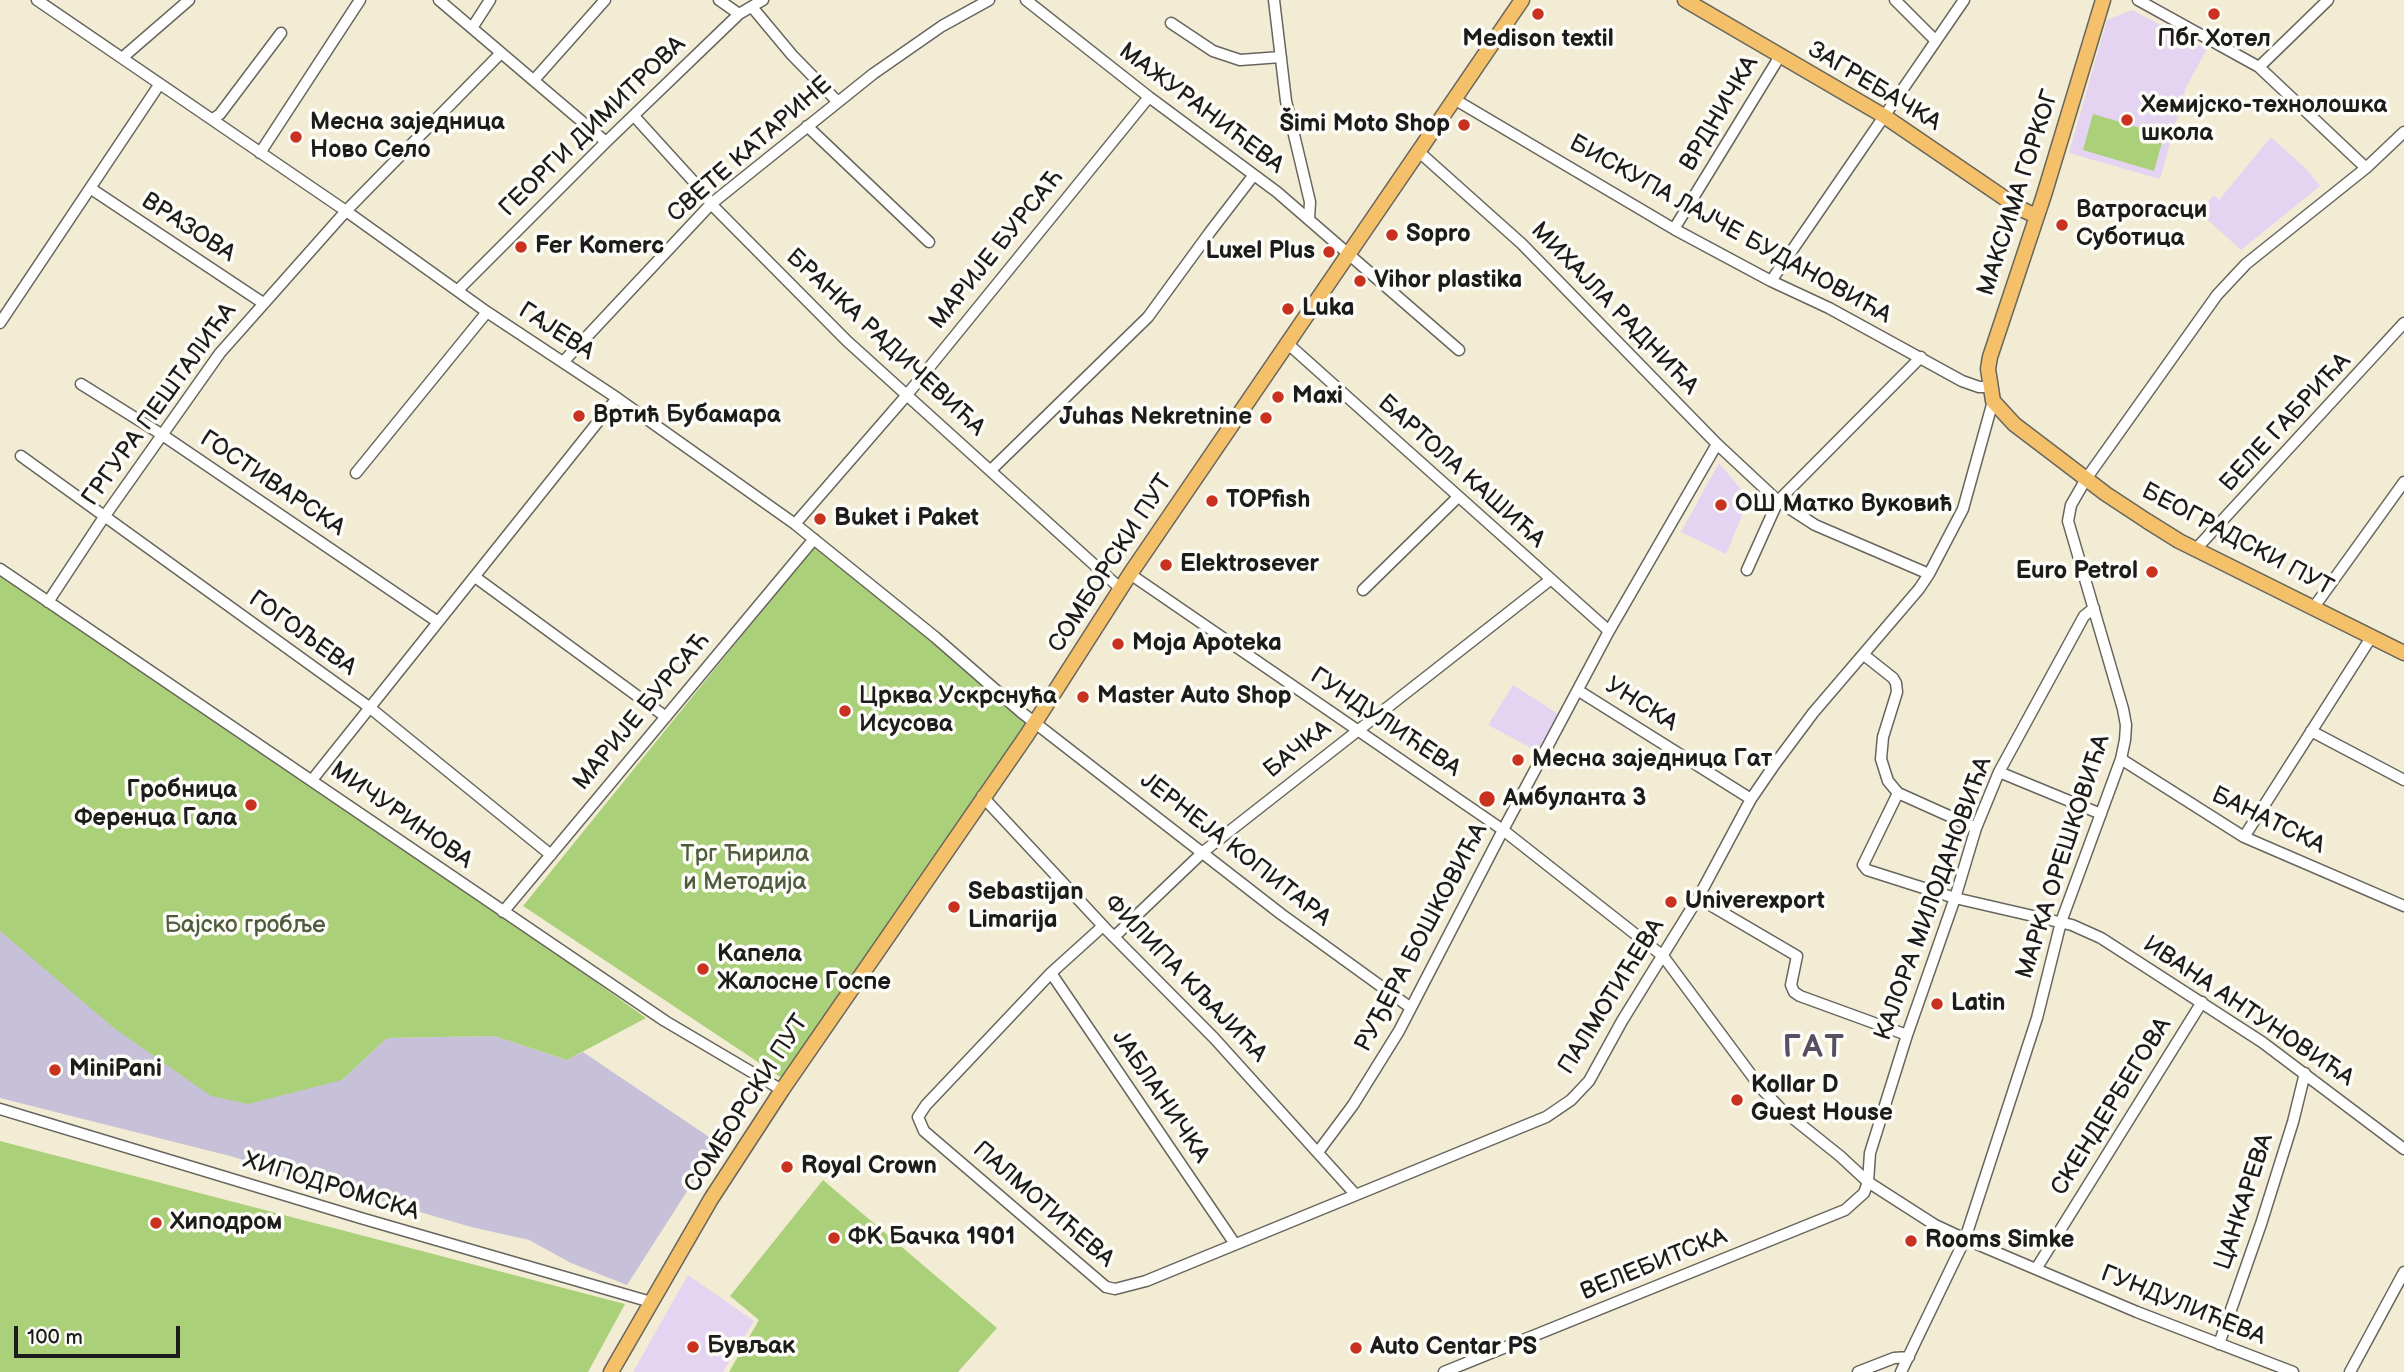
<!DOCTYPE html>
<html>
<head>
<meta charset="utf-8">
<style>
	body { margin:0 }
	#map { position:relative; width:2404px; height:1372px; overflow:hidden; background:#f3ecd5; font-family:"Balsamiq Sans",sans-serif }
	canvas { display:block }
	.scale { position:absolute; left:14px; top:1326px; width:166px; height:32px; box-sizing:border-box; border:4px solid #1c1c1c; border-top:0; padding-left:9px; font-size:21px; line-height:24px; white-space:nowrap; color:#1c1c1c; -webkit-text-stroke:5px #fdfcf7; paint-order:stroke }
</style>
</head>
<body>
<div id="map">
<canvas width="2404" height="1372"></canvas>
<div class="scale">100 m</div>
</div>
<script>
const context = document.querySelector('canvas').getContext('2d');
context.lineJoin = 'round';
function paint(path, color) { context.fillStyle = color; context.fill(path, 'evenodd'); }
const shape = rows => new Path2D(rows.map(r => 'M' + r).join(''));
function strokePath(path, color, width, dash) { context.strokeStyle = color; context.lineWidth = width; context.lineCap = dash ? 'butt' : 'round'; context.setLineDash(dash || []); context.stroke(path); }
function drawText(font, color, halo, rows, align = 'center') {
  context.font = font + ' "Balsamiq Sans",sans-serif'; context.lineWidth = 7; context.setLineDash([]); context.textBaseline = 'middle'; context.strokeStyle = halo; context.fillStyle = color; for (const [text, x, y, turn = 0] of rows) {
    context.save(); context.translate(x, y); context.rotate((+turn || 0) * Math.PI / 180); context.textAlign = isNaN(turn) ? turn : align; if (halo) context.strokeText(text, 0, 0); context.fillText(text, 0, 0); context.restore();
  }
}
paint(shape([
	[2132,10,2207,49,2186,87,2160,179,2069,153,2107,20],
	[2271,137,2306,169,2320,186,2241,250,2199,212,2214,195,2219,200],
	[1719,463,1749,499,1726,554,1681,532],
	[1513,685,1558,714,1537,751,1488,725],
	[688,1275,754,1321,723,1372,633,1372]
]), '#e4d3f1');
paint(shape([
	[0,931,342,1080,387,1038,494,1036,567,1060,583,1052,718,1143,627,1285,571,1263,529,1240,471,1227,230,1156,0,1098]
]), '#c6c0d9');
paint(shape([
	[2093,114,2164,135,2154,171,2083,150],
	[816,544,1027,721,782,1078,523,906],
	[0,572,389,833,646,1018,567,1060,494,1036,387,1038,342,1080,248,1104,211,1096,114,1028,0,931],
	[0,1141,625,1304,588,1372,0,1372],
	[823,1180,997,1328,958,1372,729,1372,759,1320,730,1296]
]), '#abd07a');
const minor = shape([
	[37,0,346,211,487,312,617,398,795,524,935,637,1021,712,1281,914,1411,1008],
	[439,0,606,142],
	[719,0,739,14],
	[1026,0,1149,97,1277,192,1459,350],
	[1274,0,1286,101,1310,202,1309,219],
	[1895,0,1936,41],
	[2138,0,2259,67,2366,168],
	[752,7,792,55,837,101],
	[1171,23,1213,51,1240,60,1281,57],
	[472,28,490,0],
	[122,58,189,0],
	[2259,67,2328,0],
	[534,80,605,0],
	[1454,99,1674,229,1771,281,1829,308,1962,381,1979,387,1990,387],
	[634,116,704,193,711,204,847,341,1121,589],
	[213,119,220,114,281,33],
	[807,126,929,242],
	[1418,151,1522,244,1717,444,1778,501,1815,525,1929,574],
	[260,153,360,0],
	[90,188,263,303],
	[1674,229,1780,56],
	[1771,281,1964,0],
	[458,290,606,142,739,14,763,0],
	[0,323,159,85],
	[1287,343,1609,631],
	[564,361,711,204,873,74,942,26,989,0],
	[81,384,161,434,438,622],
	[21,456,369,707,551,855],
	[991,470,1148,317,1210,232,1253,176],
	[356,473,487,312],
	[795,524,906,396,1149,97],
	[2196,549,2404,323],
	[0,569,665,1021,782,1090],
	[1747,570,1778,501,1921,357],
	[1130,574,1503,830,1663,956,1761,1088,1780,1108,1840,1156,1868,1182,1935,1225,1965,1239,2137,1312,2293,1372],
	[475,577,666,717],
	[1363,590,1458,497],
	[48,602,104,517,220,353,346,211,500,54],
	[2314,607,2404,482],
	[1864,655,1893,678,1896,683,1897,692,1883,737,1881,759,1888,781,1898,793,1976,828],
	[1579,691,1751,799],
	[2311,731,2404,780],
	[2121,759,2244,837,2404,906],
	[1999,772,2101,814],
	[312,780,617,398],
	[1898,793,1863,865,1867,870,1955,898,2072,925,2101,938,2262,1042,2404,1149],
	[982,796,1105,928,1214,1038,1355,1194],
	[2244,837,2372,636],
	[1698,898,1797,956,1791,985,1794,992,1800,996,1907,1035],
	[503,912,814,539],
	[1103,926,1051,973,926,1105,918,1117,924,1131,1106,1287,1115,1289,1146,1281,1546,1117,1571,1100,1589,1081,1622,1021,1698,898,1751,799,1775,764,1813,713,1919,589,1929,574,1963,509,1993,401],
	[1114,937,1203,852,1550,580],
	[1051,973,1235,1244],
	[0,1109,364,1219,651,1302],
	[1318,1152,1353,1105,1399,1031,1503,830,1609,631,1717,444],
	[2036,1269,2202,1002],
	[2219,1344,2261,1224,2293,1122,2305,1073],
	[1444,1372,1845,1210,1864,1193,1868,1182,1870,1153,1907,1035,1955,898,1976,828,1999,772,2084,616,2094,608],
	[1858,1372,1894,1358,1909,1357],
	[1901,1372,1965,1239,2037,1018,2061,922,2121,759,2125,740,2126,725,2123,709,2068,521,2071,505,2086,479,2217,295,2246,264,2366,168,2404,132],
	[2350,1372,2404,1272]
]);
const major = shape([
	[1685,0,1884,116,2019,208,2036,216],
	[2103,0,2044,195,1990,357,1988,369,1993,401,2014,424,2106,494,2147,521,2179,541,2404,653],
	[611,1372,711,1199,782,1090,1027,735,1130,574,1522,0]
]);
strokePath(minor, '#67655d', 13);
strokePath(major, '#67655d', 17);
strokePath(minor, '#fff', 10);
strokePath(major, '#f4c16a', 14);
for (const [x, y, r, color] of [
	[1538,14,7,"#c8321e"],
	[2214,14,7,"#c8321e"],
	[2127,120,7,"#c8321e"],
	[1464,125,7,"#c8321e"],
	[296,137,7,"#c8321e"],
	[2062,225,7,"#c8321e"],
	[1392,235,7,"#c8321e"],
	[521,247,7,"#c8321e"],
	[1329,252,7,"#c8321e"],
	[1360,281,7,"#c8321e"],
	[1288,309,7,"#c8321e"],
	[1278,397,7,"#c8321e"],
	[579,416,7,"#c8321e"],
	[1266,418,7,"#c8321e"],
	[1212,501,7,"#c8321e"],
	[1721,505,7,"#c8321e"],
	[820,519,7,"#c8321e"],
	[1166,565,7,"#c8321e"],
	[2152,572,7,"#c8321e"],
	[1118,644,7,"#c8321e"],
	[1083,697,7,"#c8321e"],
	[845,711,7,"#c8321e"],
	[1518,760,7,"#c8321e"],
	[1487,799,9,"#c8321e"],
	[251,805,7,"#c8321e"],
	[1671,902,7,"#c8321e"],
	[954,907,7,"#c8321e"],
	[703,969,7,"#c8321e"],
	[1937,1004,7,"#c8321e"],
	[55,1070,7,"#c8321e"],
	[1737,1100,7,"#c8321e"],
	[787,1167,7,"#c8321e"],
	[156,1223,7,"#c8321e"],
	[834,1238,7,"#c8321e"],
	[1911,1241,7,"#c8321e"],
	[693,1347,7,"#c8321e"],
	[1356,1348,7,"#c8321e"]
]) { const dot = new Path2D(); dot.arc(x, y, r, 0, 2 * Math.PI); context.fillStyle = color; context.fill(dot); strokePath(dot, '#fdfcf7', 2.5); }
drawText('bold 24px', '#1c1c1c', '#fdfcf7', [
	["Medison textil",1538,40,"center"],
	["Пбг Хотел",2214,40,"center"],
	["Хемијско-технолошка",2141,106],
	["школа",2141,134],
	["Месна заједница",310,123],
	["Ново Село",310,151],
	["Šimi Moto Shop",1450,125,"right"],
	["Ватрогасци",2076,211],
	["Суботица",2076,239],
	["Sopro",1406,235],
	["Fer Komerc",535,247],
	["Luxel Plus",1315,252,"right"],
	["Vihor plastika",1374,281],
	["Luka",1302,309],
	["Maxi",1292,397],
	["Вртић Бубамара",593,416],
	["Juhas Nekretnine",1252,418,"right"],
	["TOPfish",1226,501],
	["ОШ Матко Вуковић",1735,505],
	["Buket i Paket",834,519],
	["Elektrosever",1180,565],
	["Euro Petrol",2138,572,"right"],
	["Moja Apoteka",1132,644],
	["Црква Ускрснућа",859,697],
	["Исусова",859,725],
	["Master Auto Shop",1097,697],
	["Месна заједница Гат",1532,760],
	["Гробница",237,791,"right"],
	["Ференца Гала",237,819,"right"],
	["Амбуланта 3",1503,799],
	["Sebastijan",968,893],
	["Limarija",968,921],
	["Univerexport",1685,902],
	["Капела",717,955],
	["Жалосне Госпе",717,983],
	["Latin",1951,1004],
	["MiniPani",69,1070],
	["Kollar D",1751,1086],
	["Guest House",1751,1114],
	["Royal Crown",801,1167],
	["Хиподром",170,1223],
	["ФК Бачка 1901",848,1238],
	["Rooms Simke",1925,1241],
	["Бувљак",707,1347],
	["Auto Centar PS",1370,1348]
], 'left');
drawText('24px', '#1c1c1c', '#fdfcf7', [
	["ЗАГРЕБАЧКА",1874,87,31],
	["МАЖУРАНИЋЕВА",1201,109,37],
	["ВРДНИЧКА",1720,114,-59],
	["ГЕОРГИ ДИМИТРОВА",593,127,-44],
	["СВЕТЕ КАТАРИНЕ",750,150,-41],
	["МАКСИМА ГОРКОГ",2019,193,-72],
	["ВРАЗОВА",188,228,33],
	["БИСКУПА ЛАЈЧЕ БУДАНОВИЋА",1730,230,29],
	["МАРИЈЕ БУРСАЋ",997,250,-51],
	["МИХАЈЛА РАДНИЋА",1614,309,46],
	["ГАЈЕВА",556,332,33],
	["БРАНКА РАДИЧЕВИЋА",885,343,43],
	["ГРГУРА ПЕШТАЛИЋА",160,405,-54],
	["БЕЛЕ ГАБРИЋА",2286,423,-47],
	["БАРТОЛА КАШИЋА",1461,472,42],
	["ГОСТИВАРСКА",272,484,34],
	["БЕОГРАДСКИ ПУТ",2237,540,28],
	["СОМБОРСКИ ПУТ",1111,564,-57],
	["ГОГОЉЕВА",302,634,36],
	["УНСКА",1641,705,32],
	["МАРИЈЕ БУРСАЋ",642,712,-50],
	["ГУНДУЛИЋЕВА",1385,723,34],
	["БАЧКА",1298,750,-38],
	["МИЧУРИНОВА",401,816,35],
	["БАНАТСКА",2268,821,26],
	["ЈЕРНЕЈА КОПИТАРА",1235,850,38],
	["МАРКА ОРЕШКОВИЋА",2064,857,-72],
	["КАЛОРА МИЛОДАНОВИЋА",1934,899,-70],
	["РУЂЕРА БОШКОВИЋА",1422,938,-62],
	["ФИЛИПА КЉАЈИЋА",1185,979,46],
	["ПАЛМОТИЋЕВА",1612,997,-58],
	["ИВАНА АНТУНОВИЋА",2248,1012,34],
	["ЈАБЛАНИЧКА",1160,1097,56],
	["СОМБОРСКИ ПУТ",747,1104,-57],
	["СКЕНДЕРБЕГОВА",2112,1107,-58],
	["ХИПОДРОМСКА",331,1187,17],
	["ЦАНКАРЕВА",2245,1202,-72],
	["ПАЛМОТИЋЕВА",1043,1205,41],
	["ВЕЛЕБИТСКА",1654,1265,-22],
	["ГУНДУЛИЋЕВА",2183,1306,22]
]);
drawText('24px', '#4e5b3d', '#fdfcf7', [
	["Трг Ћирила",745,855],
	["и Методија",745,883],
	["Бајско гробље",245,926]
]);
context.letterSpacing = '2px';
drawText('bold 32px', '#585062', '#fdfcf7', [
	["ГАТ",1814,1049]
]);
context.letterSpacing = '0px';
</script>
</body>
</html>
